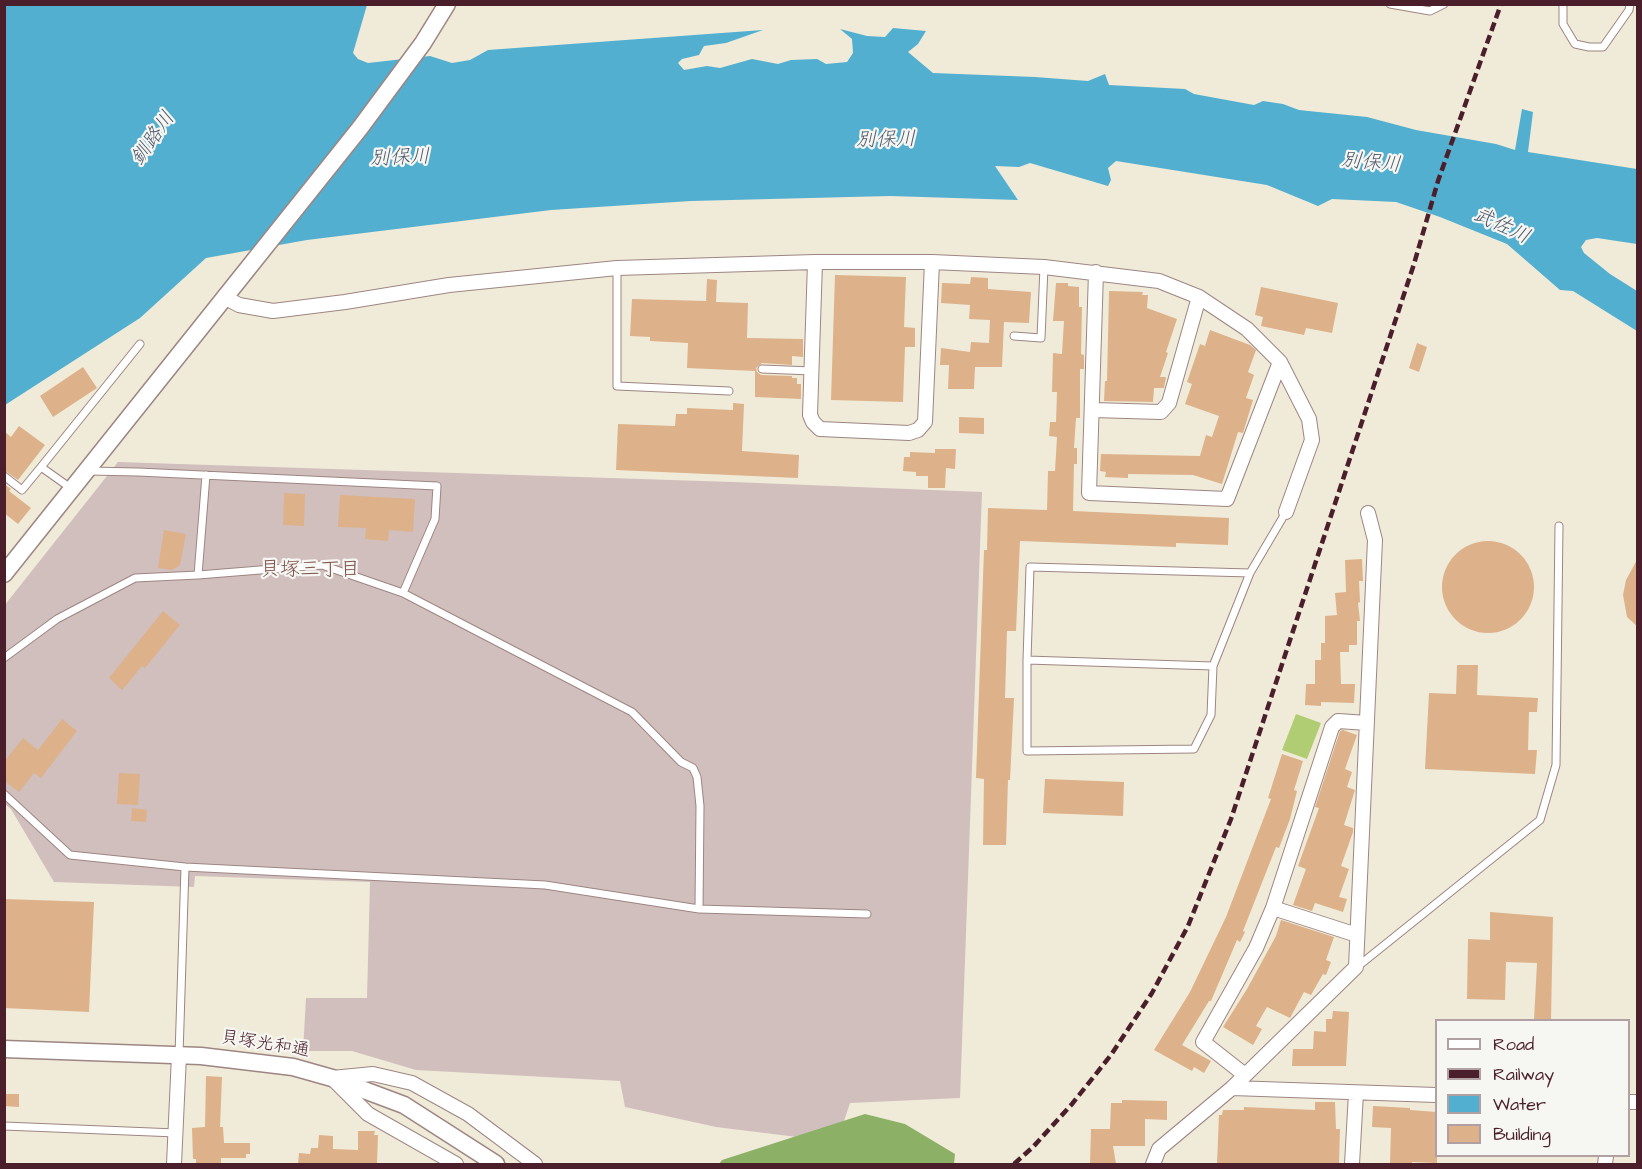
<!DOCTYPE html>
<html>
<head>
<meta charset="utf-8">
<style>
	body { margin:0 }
	#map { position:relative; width:1642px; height:1169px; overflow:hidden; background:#f0ebd8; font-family:"Architects Daughter",sans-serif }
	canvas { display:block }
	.frame { position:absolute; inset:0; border:6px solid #4a1f2b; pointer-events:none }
	.legend { position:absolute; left:1435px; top:1019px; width:195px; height:138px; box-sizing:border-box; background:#f6f6f2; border:2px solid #b1a0a2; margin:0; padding:8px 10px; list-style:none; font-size:18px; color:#4a1f2b }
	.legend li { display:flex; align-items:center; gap:12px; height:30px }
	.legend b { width:30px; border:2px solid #b1a0a2 }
</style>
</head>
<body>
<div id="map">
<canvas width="1642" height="1169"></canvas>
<div class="frame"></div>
<ul class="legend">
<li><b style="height:8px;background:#fff"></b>Road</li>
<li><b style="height:8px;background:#4a1f2b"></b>Railway</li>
<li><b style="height:16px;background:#52afd0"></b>Water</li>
<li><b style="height:16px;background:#ddb18a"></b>Building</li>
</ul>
</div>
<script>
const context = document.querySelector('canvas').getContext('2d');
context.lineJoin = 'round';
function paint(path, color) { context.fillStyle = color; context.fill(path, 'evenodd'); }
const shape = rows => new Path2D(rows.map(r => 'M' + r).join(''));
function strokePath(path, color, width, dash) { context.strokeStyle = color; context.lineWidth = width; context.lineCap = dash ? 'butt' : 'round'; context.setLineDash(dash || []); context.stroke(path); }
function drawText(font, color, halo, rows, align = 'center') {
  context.font = font + ' "Architects Daughter","Klee One",sans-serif'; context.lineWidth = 4.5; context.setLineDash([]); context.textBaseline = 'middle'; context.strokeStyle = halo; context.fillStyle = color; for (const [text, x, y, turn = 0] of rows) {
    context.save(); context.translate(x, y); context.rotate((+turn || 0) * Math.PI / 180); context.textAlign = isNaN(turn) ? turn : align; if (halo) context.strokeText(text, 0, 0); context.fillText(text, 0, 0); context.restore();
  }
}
paint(shape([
	[118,462,733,482,982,492,960,1098,850,1103,841,1130,805,1138,716,1127,625,1107,620,1081,416,1070,352,1051,303,1051,306,998,367,998,370,882,195,876,194,887,54,882,11,809,5,804,4,606]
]), '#d1bfbe');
paint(shape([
	[1296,714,1321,723,1307,759,1282,750]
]), '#b1cd74');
paint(shape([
	[865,1114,905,1124,955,1154,954,1164,719,1164,722,1160]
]), '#8cb066');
paint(shape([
	[5,5,367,5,353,53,358,59,368,63,430,56,452,63,470,60,488,50,763,30,726,43,704,46,699,55,682,59,678,63,684,70,707,66,720,68,752,59,778,64,791,60,817,59,826,64,847,62,853,53,852,39,840,29,867,36,885,37,893,28,926,31,918,44,908,52,933,73,1035,77,1088,81,1105,74,1109,85,1185,89,1194,94,1254,105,1263,101,1283,104,1299,110,1367,117,1416,130,1496,144,1515,150,1522,109,1533,112,1528,152,1637,169,1637,244,1597,238,1586,240,1581,247,1584,253,1610,274,1637,291,1637,331,1573,291,1560,290,1507,244,1440,217,1396,202,1332,199,1318,206,1267,185,1116,161,1108,168,1111,180,1108,186,1030,163,1019,167,995,166,1018,200,890,196,691,201,551,210,307,240,206,258,140,318,5,405]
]), '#52afd0');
paint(shape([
	[835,275,906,277,904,327,915,328,915,347,905,347,903,402,831,400],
	[971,277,988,278,988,289,1031,292,1029,323,1004,322,1002,367,975,367,974,389,948,389,949,365,940,365,941,348,970,352,971,342,989,343,990,320,969,319,970,305,941,303,942,283,970,284],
	[707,279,717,280,716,302,748,303,747,338,803,339,803,357,792,356,792,365,762,363,756,368,757,372,761,375,792,376,792,378,797,378,797,384,801,384,801,399,755,397,755,371,687,368,688,343,650,341,650,337,630,336,632,299,706,301],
	[1056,283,1068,283,1068,286,1079,287,1079,307,1082,307,1081,354,1084,355,1084,369,1080,369,1080,418,1076,418,1074,448,1077,448,1077,464,1074,464,1073,511,1229,518,1228,545,1176,543,1176,547,1020,541,1016,631,1007,631,1005,698,1014,698,1010,780,1008,780,1006,845,983,845,984,779,976,778,984,550,987,550,988,508,1047,510,1048,471,1055,471,1057,437,1049,436,1050,422,1056,422,1057,392,1052,392,1053,353,1062,354,1064,321,1053,321],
	[1261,287,1338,303,1332,333,1306,328,1304,335,1261,326,1263,317,1255,315],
	[1109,291,1143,292,1142,295,1148,295,1147,308,1177,319,1166,352,1168,353,1160,377,1166,377,1164,388,1154,388,1153,402,1104,401,1105,381,1107,381],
	[1210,330,1250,345,1256,350,1248,372,1254,375,1246,398,1253,400,1243,433,1238,432,1222,484,1193,475,1128,474,1128,478,1105,477,1106,472,1100,471,1101,454,1200,456,1206,435,1212,437,1219,416,1185,404,1192,384,1187,382,1200,344,1205,346],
	[1417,343,1427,347,1419,372,1409,368],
	[83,367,97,388,53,417,40,396],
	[733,403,744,404,742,451,799,455,798,478,616,470,618,424,675,426,676,414,687,414,687,408,733,410],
	[959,417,984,418,984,434,959,433],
	[19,426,45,445,18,480,4,470,4,431,11,437],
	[935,449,956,449,955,469,946,468,945,488,928,488,928,476,916,476,916,472,903,471,904,457,910,457,910,452,935,453],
	[4,484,11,489,9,491,31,508,18,524,4,513],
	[284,493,305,494,304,526,283,525],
	[340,495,415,499,413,532,389,530,388,541,365,539,366,528,338,527],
	[164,530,186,534,180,565,172,570,158,568],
	'1442 587a46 46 0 1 1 92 0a46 46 0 1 1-92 0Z',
	[1638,558,1638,627,1627,617,1623,595,1626,580],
	[1362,559,1363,581,1359,581,1360,602,1358,603,1360,621,1357,621,1357,645,1349,645,1349,652,1340,652,1341,684,1355,684,1354,703,1321,702,1321,706,1305,705,1306,684,1315,684,1315,660,1321,660,1321,643,1325,643,1325,616,1337,615,1335,593,1346,592,1345,560],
	[163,611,180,625,145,668,142,666,122,690,109,678],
	[1457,665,1478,665,1477,695,1538,698,1537,712,1529,712,1528,750,1537,750,1535,774,1425,769,1429,693,1456,694],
	[62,719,77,731,41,778,34,773,19,792,4,781,4,762,23,738,38,750],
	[1343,730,1357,735,1345,769,1352,772,1347,787,1355,790,1344,825,1353,828,1353,832,1341,866,1349,869,1339,897,1347,899,1343,912,1315,903,1312,911,1293,905,1306,869,1298,866,1319,808,1315,807,1316,804,1340,731],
	[1282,754,1303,761,1294,790,1297,791,1290,819,1279,848,1276,847,1243,931,1245,932,1240,942,1237,940,1211,1001,1209,1001,1182,1045,1211,1061,1204,1073,1194,1067,1192,1071,1154,1050,1190,992,1226,917,1271,799,1268,798],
	[119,773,140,774,138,805,117,804],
	[1045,779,1124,782,1123,816,1043,813],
	[132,808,147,810,146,822,131,821],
	[4,899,94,902,89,1012,4,1008],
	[1490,912,1553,917,1551,1020,1534,1020,1537,963,1506,962,1505,1000,1467,999,1468,939,1490,940],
	[1281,920,1334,937,1326,960,1331,962,1326,975,1323,974,1311,995,1304,992,1290,1018,1267,1007,1256,1026,1262,1029,1253,1045,1223,1027,1247,989,1276,936],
	[1333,1011,1349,1012,1346,1066,1292,1066,1293,1049,1313,1049,1314,1031,1326,1032,1326,1019,1332,1019],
	[206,1076,222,1077,220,1127,223,1127,224,1143,250,1143,250,1154,246,1154,246,1158,221,1158,221,1164,196,1164,196,1159,193,1159,192,1128,205,1127],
	[4,1094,19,1094,19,1107,4,1106],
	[1122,1100,1167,1101,1167,1120,1145,1119,1145,1146,1113,1146,1116,1164,1090,1164,1091,1129,1110,1129,1111,1103,1122,1103],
	[1315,1102,1335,1102,1336,1129,1340,1129,1339,1164,1318,1164,1318,1163,1217,1164,1219,1115,1222,1115,1223,1110,1244,1110,1244,1107,1315,1110],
	[1373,1106,1410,1108,1410,1110,1437,1112,1437,1163,1412,1162,1412,1164,1390,1164,1391,1128,1372,1127],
	[358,1131,375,1131,374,1135,378,1135,377,1164,298,1164,299,1153,310,1154,311,1148,318,1148,319,1135,333,1136,333,1149,358,1150]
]), '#ddb18a');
const service = shape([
	[1390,4,1430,11,1444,4],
	[1563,4,1563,24,1575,44,1589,47,1603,47,1629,10,1630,4],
	[617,268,617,386,729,391],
	[1014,336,1041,338,1044,267],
	[762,369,812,371],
	[89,471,138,472,437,486,435,519,403,593],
	[4,476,22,490,41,467],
	[72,489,41,467,140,344],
	[198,575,206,475],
	[4,658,57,619,135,578,198,575,322,565,403,593,632,712,681,762,693,768,697,777,700,806,699,909],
	[1027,660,1030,567,1250,573],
	[1213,666,1027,660,1027,751,1194,749,1211,715,1213,666,1250,573,1286,512],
	[4,794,70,855,185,867],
	[1357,967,1540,820,1556,765,1559,526],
	[179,1055,185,867,545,885,699,909,867,914],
	[4,1126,176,1133]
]);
const minor = shape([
	[815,262,810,415,813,422,820,429,909,433,918,430,925,422,932,262],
	[1096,272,1089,493,1227,499,1280,362],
	[224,297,239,305,273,311,345,302,449,285,617,268,815,262,932,262,1044,267,1159,281,1199,297,1247,329,1280,362,1309,419,1312,440,1286,512],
	[1093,410,1161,412,1169,403,1199,297],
	[1273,908,1357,935],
	[1245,1075,1203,1042,1256,948,1273,908,1332,727,1338,721,1367,723],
	[332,1078,373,1074,412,1083,468,1114,535,1164],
	[333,1079,368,1114,456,1164],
	[1232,1088,1436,1095],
	[1628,1102,1638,1102],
	[174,1164,179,1055],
	[1153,1164,1159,1149,1232,1088,1356,967,1375,540,1368,513],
	[1352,1164,1356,1093],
	[1605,1164,1606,1156]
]);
const tertiary = shape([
	[4,574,360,128,423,43,447,4],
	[4,1049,201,1056,293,1067,332,1078,404,1105,496,1164]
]);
strokePath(service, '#9d8582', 9);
strokePath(minor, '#9d8582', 16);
strokePath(tertiary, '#9d8582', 19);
strokePath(service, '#fff', 7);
strokePath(minor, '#fff', 14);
strokePath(tertiary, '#fff', 16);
strokePath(shape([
	[1014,1164,1033,1147,1072,1104,1111,1055,1152,993,1188,926,1231,819,1414,264,1438,181,1501,4]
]), '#4a1f2b', 4.5, [9, 4.5]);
drawText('18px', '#4a1f2b', '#f6f6f2', [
	["貝塚光和通",265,1045,9]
]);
drawText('italic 20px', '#4d596d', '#f6f6f2', [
	["釧路川",154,139,-55],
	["別保川",886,141,-1],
	["別保川",400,159,-2],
	["別保川",1371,164,5],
	["武佐川",1501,227,25]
]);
drawText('20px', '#7d524c', '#f6f6f2', [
	["貝塚三丁目",310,571]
]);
</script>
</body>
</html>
